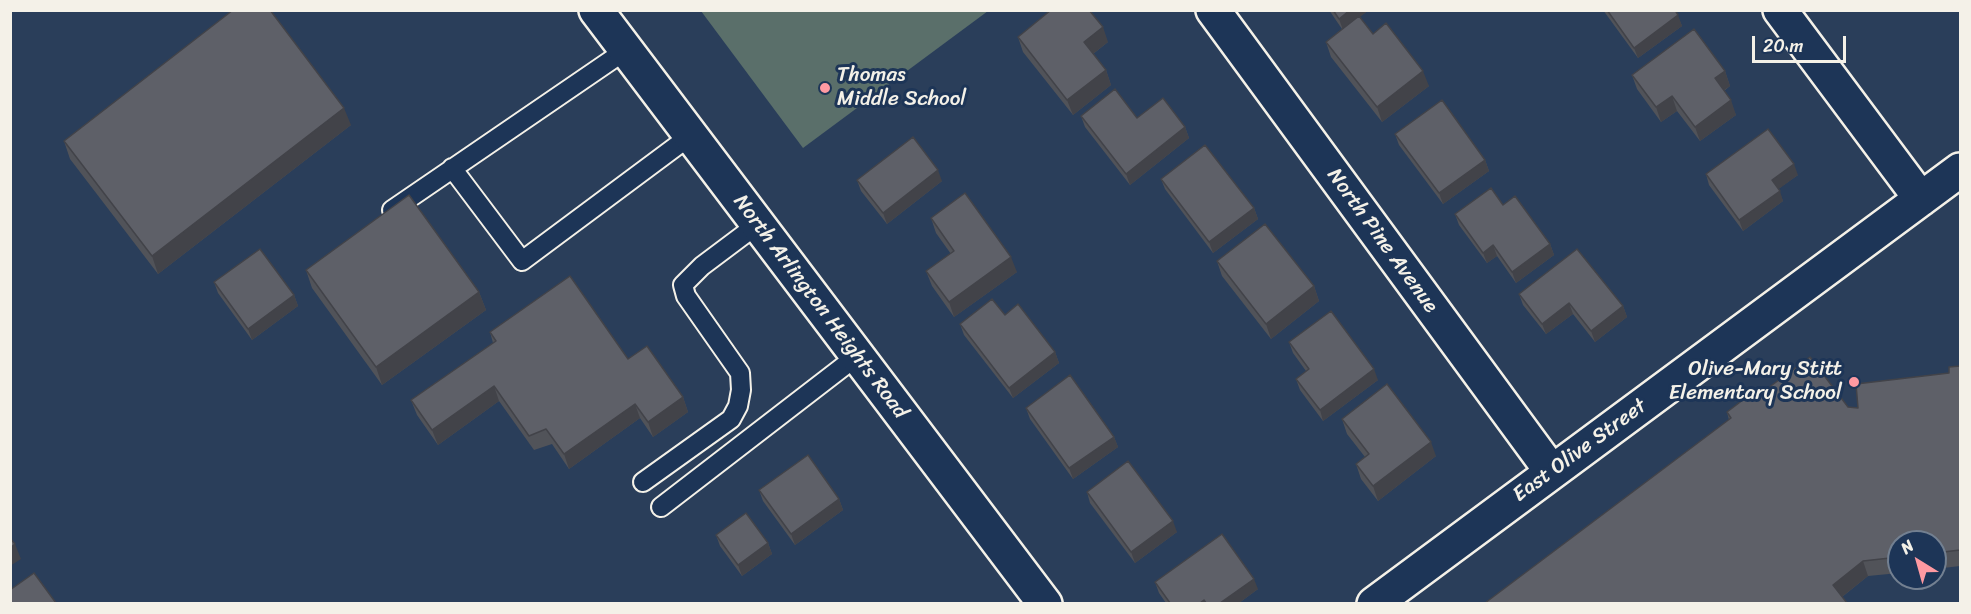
<!DOCTYPE html>
<html>
<head>
<meta charset="utf-8">
<style>
	body { margin:0 }
	#map { position:relative; width:1971px; height:614px; overflow:hidden; background:#2a3e5a; font-family:Sriracha,sans-serif }
	canvas { display:block }
	.frame { position:absolute; inset:0; border:12px solid #f4f1e8; pointer-events:none }
	.north { position:absolute; left:1887px; top:530px; width:60px; height:60px; box-sizing:border-box; background:#1d3557; border:2px solid #738091; border-radius:50%; rotate:323deg; font-size:16px; font-weight:700; line-height:24px; text-align:center; color:#f4f1e8 }
	.north::after { content:''; display:block; margin:auto; width:21px; height:27px; background:#ff9aa2; clip-path:polygon(50% 0,100% 100%,50% 72%,0 100%) }
	.scale { position:absolute; left:1752px; top:36px; width:94px; height:27px; box-sizing:border-box; border:3px solid #f4f1e8; border-top:0; padding-left:8px; font-size:18px; line-height:21px; white-space:nowrap; color:#f4f1e8; -webkit-text-stroke:4px #1d3557; paint-order:stroke }
</style>
</head>
<body>
<div id="map">
<canvas width="1971" height="614"></canvas>
<div class="frame"></div>
<div class="north">N</div>
<div class="scale">20 m</div>
</div>
<script>
const context = document.querySelector('canvas').getContext('2d');
context.lineJoin = 'round';
function paint(path, color) { context.fillStyle = color; context.fill(path, 'evenodd'); }
const shape = rows => new Path2D(rows.map(r => 'M' + r).join(''));
function strokePath(path, color, width, dash) { context.strokeStyle = color; context.lineWidth = width; context.lineCap = dash ? 'butt' : 'round'; context.setLineDash(dash || []); context.stroke(path); }
function drawText(font, color, halo, rows, align = 'center') {
  context.font = font + ' Sriracha,sans-serif'; context.lineWidth = 6; context.setLineDash([]); context.textBaseline = 'middle'; context.strokeStyle = halo; context.fillStyle = color; for (const [text, x, y, turn = 0] of rows) {
    context.save(); context.translate(x, y); context.rotate((+turn || 0) * Math.PI / 180); context.textAlign = isNaN(turn) ? turn : align; if (halo) context.strokeText(text, 0, 0); context.fillText(text, 0, 0); context.restore();
  }
}
paint(shape([
	[701,11,988,11,803,148]
]), '#5a6f6a');
const service = shape([
	[452,168,522,261,690,136],
	[392,210,626,50],
	[643,482,731,419,738,406,741,390,740,373,686,296,683,285,702,266,758,224],
	[661,507,857,356]
]);
const minor = shape([
	[1213,10,1552,472],
	[1780,10,1921,199],
	[1374,604,1960,170]
]);
const secondary = shape([
	[596,10,1045,604]
]);
strokePath(service, '#f4f1e8', 22);
strokePath(minor, '#f4f1e8', 38);
strokePath(secondary, '#f4f1e8', 38);
strokePath(service, '#1d3557', 18);
strokePath(minor, '#1d3557', 33);
strokePath(secondary, '#1d3557', 33);
paint(shape([
	[1329,10,1369,10,1359,17,1373,34,1429,86,1382,122,1331,57,1326,42,1342,29],
	[1603,10,1675,10,1682,26,1638,58],
	[1018,37,1108,42,1093,54,1106,70,1111,85,1073,115,1023,52],
	[1725,71,1730,86,1724,91,1736,115,1700,141,1677,111,1661,122,1637,89,1632,75],
	[1081,116,1137,118,1185,127,1189,138,1130,185,1085,127],
	[351,125,158,274,70,159,64,141],
	[1395,134,1485,160,1489,171,1443,204,1399,145],
	[1706,174,1798,175,1778,189,1783,201,1743,231,1709,185],
	[1161,179,1254,208,1258,219,1213,253,1165,189],
	[857,180,942,181,887,224,861,191],
	[1503,205,1550,244,1554,255,1516,283,1497,256,1487,263,1459,225,1455,214],
	[931,218,1017,272,954,317,932,286,926,271,951,254,936,233],
	[1217,261,1314,286,1319,301,1271,339,1222,276],
	[306,270,479,292,486,310,382,385,312,288],
	[214,282,294,295,298,306,252,340,218,293],
	[1519,294,1623,306,1627,317,1595,342,1573,314,1546,334,1523,305],
	[1005,315,1055,352,1059,363,1013,398,964,335,960,324],
	[490,332,628,359,683,397,688,412,653,437,640,418,569,469,552,444,534,450,499,401,438,445,417,415,411,400,493,343],
	[1289,342,1378,380,1323,421,1300,390,1296,379,1306,371,1293,353],
	[1960,366,1960,566,1935,569,1935,542,1899,542,1899,573,1868,576,1842,597,1485,603,1729,420,1727,412,1764,391,1848,407,1858,408,1949,373],
	[1026,408,1114,437,1118,447,1073,479,1030,419],
	[1342,419,1436,456,1378,501,1361,479,1356,464,1365,457,1347,434],
	[759,490,839,499,843,510,795,545,763,501],
	[1087,492,1177,532,1135,563,1090,503],
	[716,535,768,543,772,554,742,576,720,546],
	[1155,582,1258,589,1239,603,1166,603,1159,593]
]), '#515359');
paint(shape([
	[1350,10,1369,10,1343,30,1339,19],
	[1678,15,1682,26,1638,58,1634,48],
	[1103,27,1108,42,1089,57,1084,42],
	[1106,70,1111,85,1073,115,1067,100],
	[1423,71,1429,86,1382,122,1377,107],
	[1725,71,1730,86,1720,93,1715,78],
	[1672,96,1677,111,1661,122,1656,107],
	[1731,100,1736,115,1700,141,1695,127],
	[344,108,351,125,158,274,152,256],
	[1185,127,1189,138,1130,185,1126,174],
	[1485,160,1489,171,1443,204,1439,193],
	[1794,164,1798,175,1776,191,1772,180],
	[938,170,942,181,887,224,883,213],
	[1780,191,1783,201,1743,231,1739,220],
	[1254,208,1258,219,1213,253,1209,242],
	[1550,244,1554,255,1516,283,1512,272],
	[1493,245,1497,256,1487,263,1483,253],
	[1011,257,1017,272,954,317,949,302],
	[1314,286,1319,301,1271,339,1266,324],
	[479,292,486,310,382,385,376,367],
	[294,295,298,306,252,340,248,329],
	[1569,303,1573,314,1546,334,1542,324],
	[1623,306,1627,317,1595,342,1591,331],
	[1055,352,1059,363,1013,398,1009,388],
	[1374,369,1378,380,1323,421,1320,410],
	[494,386,499,401,438,445,432,430],
	[683,397,688,412,653,437,648,422],
	[635,404,640,418,569,469,564,454],
	[1114,437,1118,447,1073,479,1069,468],
	[1431,442,1436,456,1378,501,1373,486],
	[839,499,843,510,795,545,791,534],
	[1173,521,1177,532,1135,563,1131,552],
	[768,543,772,554,742,576,738,565],
	[15,544,21,559,10,566,10,548],
	[1863,561,1868,576,1838,600,1833,585],
	[1254,579,1258,589,1239,603,1220,603]
]), '#424349');
const building = shape([
	[233,10,270,10,344,108,152,256,64,141,233,10],
	[1051,10,1089,10,1103,27,1084,42,1106,70,1067,100,1018,37,1051,10],
	[1333,10,1350,10,1339,19,1333,10],
	[1607,10,1675,10,1678,15,1634,48,1607,10],
	[1359,16,1373,34,1386,23,1423,71,1377,107,1326,42,1359,16],
	[1694,29,1725,71,1715,78,1731,100,1695,127,1672,96,1656,107,1632,75,1694,29],
	[1115,89,1137,118,1163,98,1185,127,1126,174,1081,116,1115,89],
	[1442,100,1485,160,1439,193,1395,134,1442,100],
	[1768,129,1794,164,1772,180,1780,191,1739,220,1706,174,1768,129],
	[913,137,938,170,883,213,857,180,913,137],
	[1205,145,1254,208,1209,242,1161,179,1205,145],
	[1491,188,1503,205,1515,196,1550,244,1512,272,1493,245,1483,253,1455,214,1491,188],
	[965,193,1011,257,949,302,926,271,954,251,931,218,965,193],
	[409,195,479,292,376,367,306,270,409,195],
	[1265,224,1314,286,1266,324,1217,261,1265,224],
	[260,249,294,295,248,329,214,282,260,249],
	[1577,249,1623,306,1591,331,1569,303,1542,324,1519,294,1577,249],
	[570,276,628,359,647,346,683,397,648,422,635,404,564,454,546,429,529,436,494,386,432,430,411,400,496,341,490,332,570,276],
	[992,299,1005,315,1018,304,1055,352,1009,388,960,324,992,299],
	[1331,311,1374,369,1320,410,1296,379,1309,369,1289,342,1331,311],
	[1810,357,1848,407,1858,408,1856,384,1949,373,1949,367,1960,366,1960,550,1935,553,1935,542,1899,542,1899,557,1863,561,1833,585,1847,603,1485,603,1731,418,1727,412,1760,387,1764,391,1810,357],
	[1070,375,1114,437,1069,468,1026,408,1070,375],
	[1387,384,1431,442,1373,486,1356,464,1369,454,1342,419,1387,384],
	[808,455,839,499,791,534,759,490,808,455],
	[1128,461,1173,521,1131,552,1087,492,1128,461],
	[746,513,768,543,738,565,716,535,746,513],
	[1222,534,1254,579,1220,603,1206,603,1204,600,1200,603,1170,603,1155,582,1222,534],
	[10,538,15,544,10,548,10,538],
	[34,573,56,603,10,603,10,590,34,573]
]);
paint(building, '#5e6068');
strokePath(building, '#424349', 1.5);
for (const [x, y, r, color] of [
	[825,88,6,"#ff9aa2"],
	[1854,382,6,"#ff9aa2"]
]) { const dot = new Path2D(); dot.arc(x, y, r, 0, 2 * Math.PI); context.fillStyle = color; context.fill(dot); strokePath(dot, '#1d3557', 2); }
drawText('21px', '#f4f1e8', '#1d3557', [
	["Thomas",837,76],
	["Middle School",837,100],
	["Olive-Mary Stitt",1842,370,"right"],
	["Elementary School",1842,394,"right"]
], 'left');
drawText('21px', '#f4f1e8', '#1d3557', [
	["North Pine Avenue",1382,241,54],
	["North Arlington Heights Road",820,307,53],
	["East Olive Street",1580,451,-36]
]);
</script>
</body>
</html>
